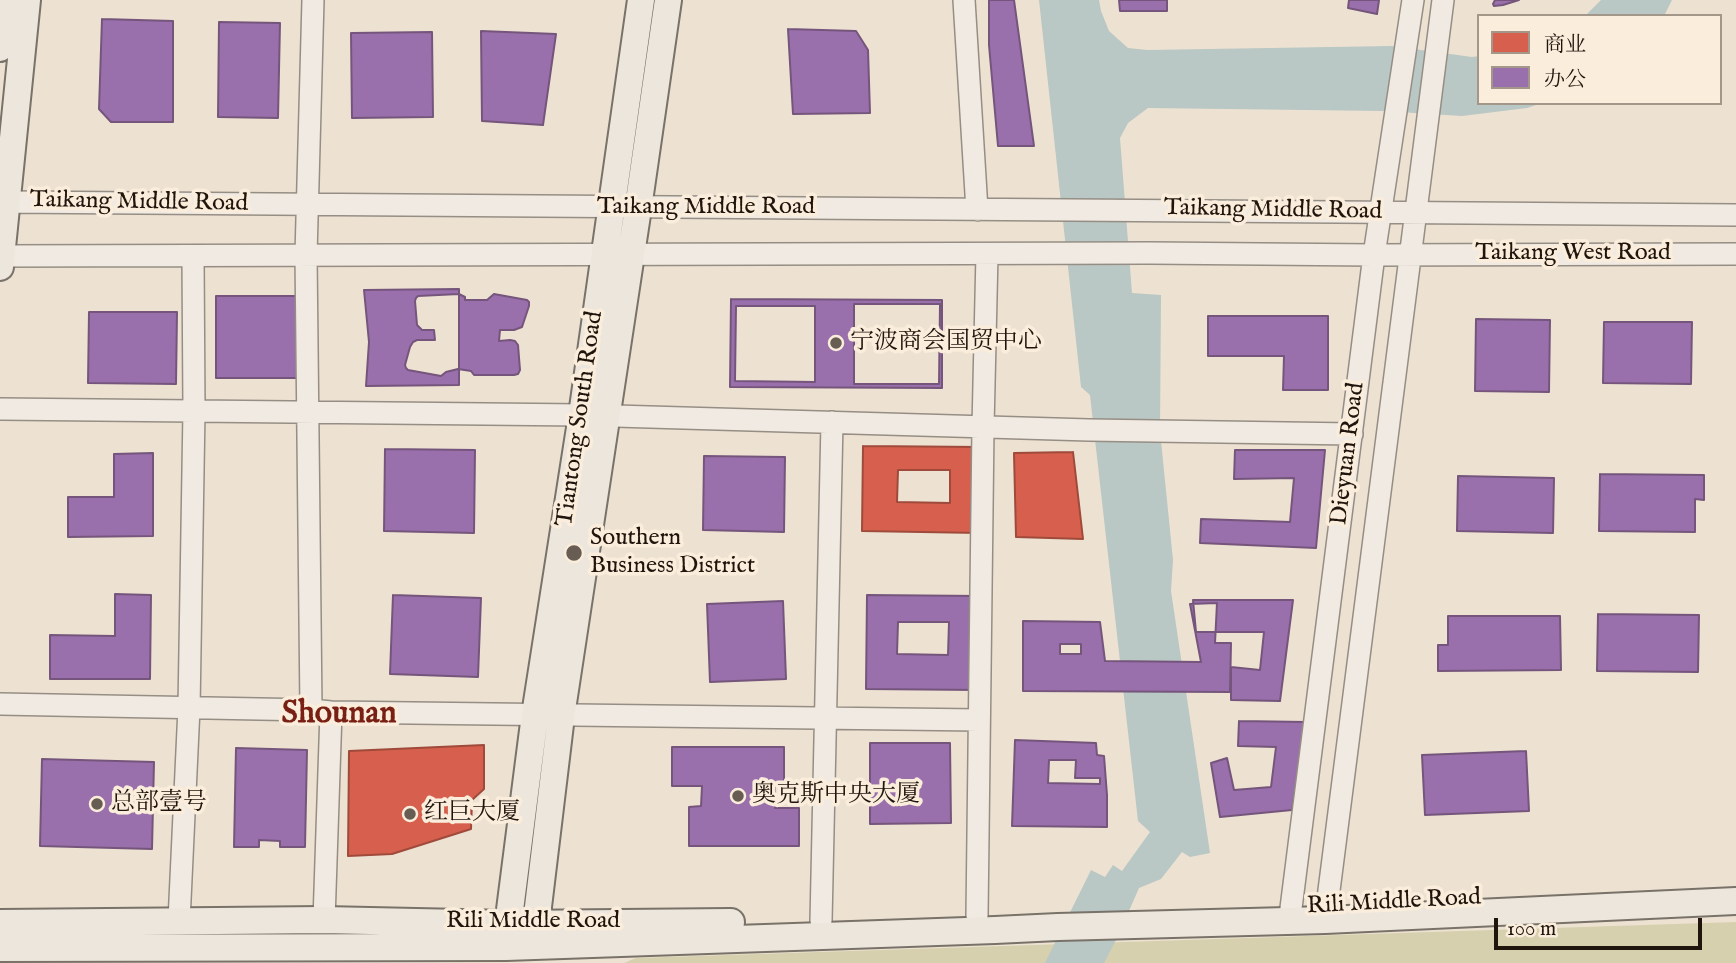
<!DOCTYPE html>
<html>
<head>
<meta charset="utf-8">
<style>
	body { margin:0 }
	#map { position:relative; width:1736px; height:963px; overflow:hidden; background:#ede2d2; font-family:"IM FELL English","Noto Serif SC",serif }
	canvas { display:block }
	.legend { position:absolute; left:1477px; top:14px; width:245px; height:91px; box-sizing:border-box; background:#faeddb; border:2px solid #a39789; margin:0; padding:9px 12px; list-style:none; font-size:21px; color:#20150d }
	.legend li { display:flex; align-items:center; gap:14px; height:35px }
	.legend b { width:35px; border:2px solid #a39789 }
	.scale { position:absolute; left:1494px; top:918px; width:208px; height:32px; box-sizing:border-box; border:4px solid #20150d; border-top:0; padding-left:9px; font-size:21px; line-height:24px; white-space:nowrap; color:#20150d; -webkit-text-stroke:5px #faeddb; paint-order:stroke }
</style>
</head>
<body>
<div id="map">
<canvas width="1736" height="963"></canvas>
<ul class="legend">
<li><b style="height:19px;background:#d6604d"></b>商业</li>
<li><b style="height:19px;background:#9970ab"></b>办公</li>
</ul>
<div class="scale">100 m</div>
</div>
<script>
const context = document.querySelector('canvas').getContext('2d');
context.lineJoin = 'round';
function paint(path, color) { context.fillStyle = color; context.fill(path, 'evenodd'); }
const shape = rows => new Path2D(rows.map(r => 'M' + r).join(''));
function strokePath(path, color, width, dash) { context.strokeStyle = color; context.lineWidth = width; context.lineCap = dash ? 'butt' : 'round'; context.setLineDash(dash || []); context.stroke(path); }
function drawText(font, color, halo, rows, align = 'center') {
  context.font = font + ' "IM FELL English","Noto Serif SC",serif'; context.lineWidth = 7; context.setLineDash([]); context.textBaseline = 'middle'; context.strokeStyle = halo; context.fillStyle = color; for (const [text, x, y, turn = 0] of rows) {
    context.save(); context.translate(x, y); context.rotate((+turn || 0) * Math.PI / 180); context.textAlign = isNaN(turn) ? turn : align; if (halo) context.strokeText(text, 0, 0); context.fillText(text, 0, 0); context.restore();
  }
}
paint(shape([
	[1736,922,1736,963,624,963,636,958]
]), '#d6d0ae');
paint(shape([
	[1039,0,1099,0,1101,11,1109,31,1128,48,1147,50,1392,46,1472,57,1479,56,1479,103,1542,103,1527,108,1462,116,1383,111,1148,108,1128,123,1120,138,1132,293,1161,295,1160,431,1173,560,1171,591,1210,853,1190,857,1182,852,1161,879,1139,888,1118,936,1104,963,1045,963,1091,870,1105,877,1113,865,1122,871,1150,832,1138,821,1090,395,1081,387],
	[1601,0,1672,0,1664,16,1585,16]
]), '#b9c7c5');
const shops = shape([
	[863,446,981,447,980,533,862,531,863,446],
	[898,470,950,470,950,503,897,502,898,470],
	[1073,452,1083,539,1016,537,1014,453,1073,452],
	[484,745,484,789,472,800,471,829,392,854,348,856,349,751,484,745]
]);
paint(shops, '#d6604d');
strokePath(shops, '#9f4a3a', 2);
const offices = shape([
	[989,0,1014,0,1034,146,998,146,989,45,989,0],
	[1119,0,1167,0,1167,11,1120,11,1119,0],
	[1349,0,1379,0,1377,14,1348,8,1349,0],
	[1495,0,1519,0,1503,5,1494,6,1493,4,1495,0],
	[102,19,173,21,173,122,111,122,99,109,102,19],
	[219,22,280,23,278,118,218,117,219,22],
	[788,29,856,31,868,50,870,113,793,114,788,29],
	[481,31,556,34,543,125,482,121,481,31],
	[432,32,433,117,352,118,351,33,432,32],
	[459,289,459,385,366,386,369,342,364,290,459,289],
	[459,294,465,297,465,300,487,300,494,294,527,300,529,302,529,306,522,327,514,330,500,330,499,341,510,340,515,341,518,345,520,370,518,374,514,375,474,375,471,371,458,369,446,372,441,376,408,370,406,368,405,365,410,347,413,342,417,340,435,340,434,330,422,330,417,325,415,301,416,298,418,296,459,294],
	[216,296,300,296,300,378,216,378,216,296],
	[731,299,942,300,942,388,730,387,731,299],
	[854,304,940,304,939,384,854,384,854,304],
	[736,306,815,306,815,382,735,381,736,306],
	[89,312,177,312,176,384,88,383,89,312],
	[1208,316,1328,316,1328,390,1283,390,1284,356,1208,356,1208,316],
	[1476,319,1550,320,1549,392,1475,391,1476,319],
	[1604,322,1692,322,1691,384,1603,383,1604,322],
	[385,449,475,450,474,533,384,531,385,449],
	[1235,450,1325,450,1316,548,1200,543,1201,519,1290,522,1294,478,1234,479,1235,450],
	[153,453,153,536,68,537,68,497,114,497,114,454,153,453],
	[704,456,785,457,784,532,703,530,704,456],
	[1600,474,1704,475,1704,500,1695,499,1695,532,1599,531,1600,474],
	[1458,476,1554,478,1553,533,1457,531,1458,476],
	[115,594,151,595,150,679,50,679,50,635,115,636,115,594],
	[393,595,481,598,478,677,390,674,393,595],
	[867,595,980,596,979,690,866,689,867,595],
	[898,622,949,622,948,655,897,654,898,622],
	[1193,600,1293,600,1280,701,1231,700,1231,667,1260,670,1264,632,1196,632,1193,600],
	[783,601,786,679,710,682,707,604,783,601],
	[1217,603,1215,643,1231,643,1230,692,1023,691,1023,621,1100,622,1105,661,1201,662,1190,604,1217,603],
	[1060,644,1081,644,1081,654,1060,654,1060,644],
	[1598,614,1699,615,1698,672,1597,671,1598,614],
	[1448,616,1560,616,1561,670,1438,671,1438,645,1448,645,1448,616],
	[1239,721,1306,722,1292,810,1220,817,1211,763,1227,758,1234,790,1271,787,1276,747,1238,746,1239,721],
	[1015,740,1096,743,1097,755,1104,756,1107,795,1107,827,1012,826,1015,740],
	[1049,760,1076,760,1075,778,1100,778,1100,784,1048,783,1049,760],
	[870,743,950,743,951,823,870,824,870,743],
	[672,747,784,747,784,784,775,783,775,808,799,808,799,846,689,846,689,807,701,806,702,786,672,786,672,747],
	[236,748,307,750,305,847,280,847,280,841,259,840,259,847,234,847,236,748],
	[1526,751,1529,811,1425,815,1422,755,1526,751],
	[42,759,154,762,152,849,40,846,42,759]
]);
paint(offices, '#9970ab');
strokePath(offices, '#75557c', 2);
const minor = shape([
	[964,0,977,210],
	[0,209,7,202,1736,215],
	[0,254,1,256,1150,253,1374,255,1736,254],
	[0,409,582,415,1089,430,1352,434],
	[0,704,311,710,331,712,979,720],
	[311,710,306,255,313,0],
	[1327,906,1443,0],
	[1291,908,1374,255,1413,0],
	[977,916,983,427,987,254],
	[324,920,331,712],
	[179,921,189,708,194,411,193,256],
	[821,921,832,422]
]);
const major = shape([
	[0,48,5,0],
	[0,267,27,0],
	[0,923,324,920,508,924,731,922],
	[534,940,561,716,638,208,668,0],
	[506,941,535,715,582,415,641,0],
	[0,948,506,947,995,930,1058,927,1325,920,1736,901]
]);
strokePath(minor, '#968e84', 24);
strokePath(major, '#797269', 30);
strokePath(minor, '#f0eae2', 21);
strokePath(major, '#ede6dd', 26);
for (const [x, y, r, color] of [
	[836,343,7,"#685d52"],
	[574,553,9,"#685d52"],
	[738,796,7,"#685d52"],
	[97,804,7,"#685d52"],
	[410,814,7,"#685d52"]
]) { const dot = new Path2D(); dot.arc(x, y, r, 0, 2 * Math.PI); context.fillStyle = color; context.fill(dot); strokePath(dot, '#faeddb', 2.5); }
drawText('24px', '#20150d', '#faeddb', [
	["Taikang Middle Road",139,203,1],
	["Taikang Middle Road",706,208],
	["Taikang Middle Road",1273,211,1],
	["Taikang West Road",1573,254],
	["Tiantong South Road",581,419,-82],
	["Dieyuan Road",1349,454,-83],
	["Rili Middle Road",1394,903,-3],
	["Rili Middle Road",533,922]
]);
drawText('24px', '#20150d', '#faeddb', [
	["宁波商会国贸中心",850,343],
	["Southern",590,539],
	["Business District",590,567],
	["奥克斯中央大厦",752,796],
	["总部壹号",111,804],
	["红巨大厦",424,814]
], 'left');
drawText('bold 32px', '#7a1f14', '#faeddb', [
	["Shounan",339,715]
]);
</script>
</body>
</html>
